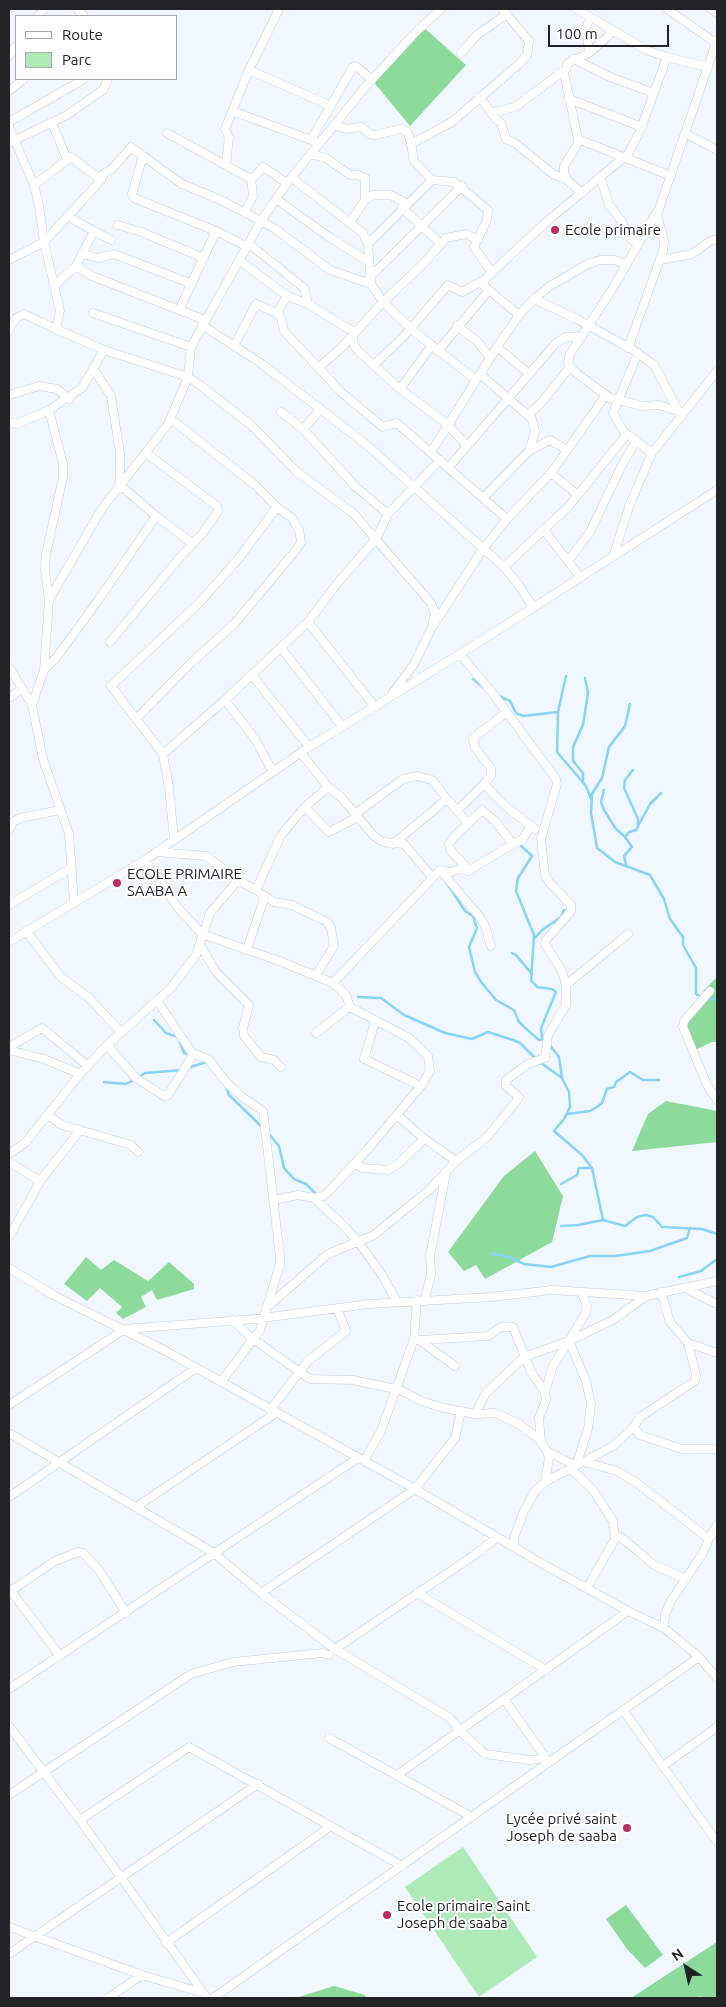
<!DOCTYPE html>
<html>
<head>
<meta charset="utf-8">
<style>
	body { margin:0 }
	#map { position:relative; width:726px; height:2007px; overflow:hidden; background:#f0f7ff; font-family:Ubuntu,sans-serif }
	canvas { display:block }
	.frame { position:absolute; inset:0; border:10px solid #212326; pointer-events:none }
	.legend { position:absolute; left:15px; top:15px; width:162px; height:65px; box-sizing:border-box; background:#fff; border:1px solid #a6a7a8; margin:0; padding:6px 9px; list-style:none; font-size:15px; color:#212326 }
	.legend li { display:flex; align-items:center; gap:10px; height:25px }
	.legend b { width:25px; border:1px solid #a6a7a8 }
	.north { position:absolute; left:661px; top:1942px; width:50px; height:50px; -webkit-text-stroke:4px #fff; paint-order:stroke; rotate:325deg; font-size:14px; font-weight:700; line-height:20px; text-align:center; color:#212326 }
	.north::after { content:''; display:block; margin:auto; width:18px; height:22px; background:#212326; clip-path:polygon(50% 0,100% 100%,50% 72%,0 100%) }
	.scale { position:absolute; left:548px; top:25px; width:121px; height:22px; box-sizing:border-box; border:2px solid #212326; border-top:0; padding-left:6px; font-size:15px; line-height:18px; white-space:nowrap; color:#212326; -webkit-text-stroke:4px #fff; paint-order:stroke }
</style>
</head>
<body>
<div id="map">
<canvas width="726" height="2007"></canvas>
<div class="frame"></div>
<ul class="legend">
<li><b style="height:6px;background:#fff"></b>Route</li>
<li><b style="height:14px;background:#aeeab8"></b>Parc</li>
</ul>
<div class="north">N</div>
<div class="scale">100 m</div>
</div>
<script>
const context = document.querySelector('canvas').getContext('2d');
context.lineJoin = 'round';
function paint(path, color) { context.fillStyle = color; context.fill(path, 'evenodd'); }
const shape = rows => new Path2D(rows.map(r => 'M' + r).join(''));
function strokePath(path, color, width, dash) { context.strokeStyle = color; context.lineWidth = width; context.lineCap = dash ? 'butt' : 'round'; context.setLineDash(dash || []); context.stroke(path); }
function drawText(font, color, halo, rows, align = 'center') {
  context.font = font + ' Ubuntu,sans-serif'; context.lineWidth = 4; context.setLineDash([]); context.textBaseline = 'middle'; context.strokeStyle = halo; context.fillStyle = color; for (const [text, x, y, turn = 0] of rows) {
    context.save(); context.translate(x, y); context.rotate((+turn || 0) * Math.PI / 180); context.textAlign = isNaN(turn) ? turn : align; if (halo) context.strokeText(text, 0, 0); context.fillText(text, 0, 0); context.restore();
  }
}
paint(shape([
	[463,1847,537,1957,479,1997,405,1887]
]), '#aeeab8');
paint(shape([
	[422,26,466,65,410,126,372,80],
	[717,977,717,1042,712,1042,695,1050,680,1024,708,995,703,991],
	[666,1101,717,1111,717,1142,632,1151,648,1114],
	[535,1151,563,1196,552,1242,485,1279,476,1265,464,1271,448,1252,504,1176],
	[86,1257,101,1270,114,1260,148,1281,169,1262,194,1284,194,1289,157,1300,152,1290,141,1297,146,1307,123,1319,116,1313,122,1307,100,1288,87,1301,64,1284],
	[626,1905,663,1955,645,1968,627,1949,606,1919],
	[717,1942,717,1998,702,1998,700,1996,696,1998,631,1998],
	[334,1986,365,1995,366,1998,295,1998]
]), '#8ddb9b');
strokePath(shape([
	[473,679,485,689],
	[499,696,510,701,516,713,523,716,558,712,557,752,586,786,591,799],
	[630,704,625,726,609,747,602,778,592,794,591,813,597,848,615,862,650,875,664,899,670,919,683,937,683,945,696,968,696,994,704,998,717,1000],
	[558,712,566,676],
	[583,783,583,773,573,761,573,747,583,725,588,693,585,678],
	[604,790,601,802,604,810,616,829,625,837],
	[638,826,650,804,661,793],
	[519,844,532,856,518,878,516,891,534,935,531,980,537,987,552,989,556,992,541,1028,542,1037,545,1040],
	[626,865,624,856,632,847,625,837,629,832,636,830,638,826,638,819,624,788,625,780,633,770],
	[446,882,465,911,473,916,477,928,469,947,475,972,481,982,496,1000,514,1010,519,1022,532,1034,539,1040,544,1039],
	[534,939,542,930,561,917,564,910],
	[512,953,516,955,532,974],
	[358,997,381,998,404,1015,445,1033,472,1039,488,1032,513,1040,520,1043,536,1059],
	[154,1020,166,1033,178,1037,184,1053,190,1055],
	[549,1044,559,1057,562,1078],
	[541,1063,562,1078,569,1092,570,1107,564,1119,554,1131,582,1155,592,1168,603,1220,625,1226,637,1217,646,1215,653,1217,662,1227,702,1229,717,1234],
	[188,1068,206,1062],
	[139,1077,145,1073,182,1070],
	[104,1082,126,1084,134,1080],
	[226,1086,229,1095,263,1128],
	[567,1114,590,1111,597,1107,602,1103,607,1089,614,1087,616,1082,630,1072,643,1080,659,1080],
	[269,1134,279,1146,284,1168,294,1179,306,1184,315,1193],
	[561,1184,577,1175,579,1168,592,1168],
	[561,1226,578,1225,603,1220],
	[491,1253,509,1257,524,1264,551,1267,590,1256,615,1256,650,1251,687,1238,690,1228],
	[679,1277,701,1271,717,1259]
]), '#86d4fb', 2.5);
const minor = shape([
	[77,9,84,16],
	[577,9,646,50,667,57],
	[667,9,716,43],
	[711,9,717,13],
	[38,16,44,9],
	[461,53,477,35,507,14],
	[589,53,586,28,590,17],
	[9,56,16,46],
	[574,59,610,77,654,93],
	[249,70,331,106],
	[9,91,24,79],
	[480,97,495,118,501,123,506,139,515,143,553,174,567,180],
	[569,99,642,127],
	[232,111,314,141],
	[491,113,515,107,566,69],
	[9,122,84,79],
	[52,123,67,159],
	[335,125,346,129,361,127,370,134,376,135,400,129,404,130,408,133,411,144,452,122,519,64,527,55,529,41,502,9],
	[9,127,34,185,39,205,44,242,60,311,56,329,104,350,188,377,200,385,252,426,297,472,354,514,431,603,435,613,432,627,414,664,392,694],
	[167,133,249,178,253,178,263,167,287,183],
	[685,133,717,150],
	[578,139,671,176],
	[311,140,353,67,356,66,372,80],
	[9,143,67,115,103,90,108,79],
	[411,144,414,161,432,180],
	[310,154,326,158,350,175,358,175,365,178,365,200],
	[143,156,182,184,223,201,274,228,330,270,371,284,383,302,341,348,319,367],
	[226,165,229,137,225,129,249,70,279,9],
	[292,178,363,233,368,244,371,284],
	[601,179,609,205,621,220,628,236,637,244],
	[34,185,71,157,101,180,103,174,112,169,131,147,143,156,132,194,134,198,216,231,246,246],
	[582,193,567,180,564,173,564,166,577,145,578,139,564,73,568,63,589,53,614,31],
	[276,199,329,237,369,262],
	[402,208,441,244],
	[245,212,253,196,251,178],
	[656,213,613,288,570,354,568,363,576,373,610,398,643,406,658,405,678,411],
	[351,221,365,200,373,195,391,195,407,204],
	[118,225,141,232,204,258],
	[94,231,111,240],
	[248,243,304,288,308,304],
	[368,244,432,180,454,182,488,210,487,220,474,247,492,273],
	[83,254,98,258,114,254,192,284],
	[9,260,44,242,101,180],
	[239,260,287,296,277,313,281,318,284,331,342,393,383,427,396,423,399,425,507,519],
	[660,260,692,254,710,241,717,239],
	[76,266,92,276,205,320],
	[370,277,462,186],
	[55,285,76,266,94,231,67,216],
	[287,296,308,304,352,331,354,345,358,351,400,389,447,424,467,446],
	[534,299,577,319,633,350,654,365,679,412],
	[179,310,216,231],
	[93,313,191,347],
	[519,315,484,286,484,280,545,223,628,154,640,131,667,57,708,67],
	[202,325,262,364,368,446,504,567,518,584,533,607],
	[457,326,477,341,490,358],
	[9,330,16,318,24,314,56,329],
	[234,346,256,304,277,313],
	[497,347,529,374],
	[628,348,663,251,664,241,657,215,717,40],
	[438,351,489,290],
	[638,353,613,413,624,432,652,453],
	[374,365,405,335,448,285,462,292,484,280],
	[480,374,532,419,535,432,529,451],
	[476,380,411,329,383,302,424,263,446,238,466,234,478,240],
	[400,389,432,345],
	[9,395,39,386,57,389,69,399],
	[281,412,303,429,356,487,388,514],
	[529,414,541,403,570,367],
	[171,419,255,485,277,507,239,558,200,602,111,686,163,754,169,788,174,839],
	[9,422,17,424,49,410],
	[303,429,321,409],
	[431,452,497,347,519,315,534,299,550,286,588,264,600,260,614,260,625,264],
	[449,467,556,343,566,337,582,336],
	[551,473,578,495],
	[483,498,529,451,550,440,567,450],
	[156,516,192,543],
	[544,530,568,561],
	[614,554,630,504,652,453,717,371],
	[504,567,569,506,627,434],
	[580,577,568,561,590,532,621,467,636,441],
	[49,600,45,569,46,554,63,477,63,464,49,410,82,388,104,350],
	[308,622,375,707],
	[433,626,483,549,507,519,551,473,606,395],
	[110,642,181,556,202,534,218,511,217,506,146,453],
	[281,648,342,726],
	[460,654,494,695,556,779,557,784,541,839,545,875,549,882,571,905,571,911,546,940,545,944,562,971,566,985],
	[9,667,32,705],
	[44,670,56,658,97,602,156,516,120,485,120,453,111,396,93,368],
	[252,675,309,747],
	[9,698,22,689],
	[225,700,255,739,273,772],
	[136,719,190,664,235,623,296,550,301,542,299,530,292,518,277,507],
	[163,754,225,700,308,622,340,580,376,539,388,514,440,460],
	[484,784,491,776,491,768,475,748,473,738,507,712],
	[328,787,340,796,374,836,383,842,404,844,432,877],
	[447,799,468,823],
	[305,807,329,832,358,817],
	[457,811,484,784,504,805,531,826],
	[355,814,403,779,417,776,432,780,447,799,393,844],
	[9,830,13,822,20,818,60,810],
	[513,844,522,840,531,826,535,829],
	[156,852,206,856,238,880],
	[145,860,179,909,202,934,282,962,333,983,346,995,350,1007,409,1038,428,1056,430,1071,421,1086,368,1149,328,1192,323,1196,314,1198,298,1195,273,1200],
	[440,870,451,872,460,869,468,871,513,844,496,822,482,810,453,838,449,844,451,851,469,870],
	[265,896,274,902,292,905,327,922,331,928,334,946,316,975],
	[74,901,69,834,43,759,32,705,44,670,49,600,101,510,168,424,188,377,191,347,261,221,287,183,367,85,416,32,441,9],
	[9,905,71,868],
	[26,931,61,977,88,997,121,1032],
	[9,942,145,860,309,747,484,639,717,490],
	[200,945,216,972,249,1005,243,1028,244,1036,261,1057,274,1060,281,1067],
	[247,949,265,896,261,894],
	[333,983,440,870,479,916,485,926,491,946],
	[710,991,684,1021,683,1027,707,1085,717,1100],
	[375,1022,364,1059,421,1086],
	[316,1033,349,1007],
	[107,1045,136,1078,164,1096,168,1095,190,1060,192,1053,158,1002],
	[9,1047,42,1028,88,1066],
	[9,1050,44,1059,80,1074],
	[192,1053,208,1059,228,1084,242,1097,263,1111,280,1257,280,1264,260,1330,221,1382],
	[48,1115,62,1125,131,1145,138,1152],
	[397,1115,422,1137,456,1161],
	[9,1154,25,1143,80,1074,107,1045,170,989,196,955,210,913,238,880,256,890,281,835,305,807,328,787,301,753],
	[9,1162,40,1181],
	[355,1164,363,1168,388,1170,398,1164,424,1139],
	[314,1198,344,1226,359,1243,382,1275,397,1302],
	[9,1237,41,1180,80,1130],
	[9,1268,53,1295,162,1349,415,1489,541,1563,628,1611,664,1628,699,1657,717,1678],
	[687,1289,717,1304],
	[661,1292,670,1322,688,1343,717,1353],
	[425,1299,431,1274,430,1256,446,1173],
	[266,1308,328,1254,374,1235,429,1190,456,1161,487,1137,518,1099,519,1097,506,1086,506,1080,528,1064,545,1058,548,1035,566,1005,566,985,628,934],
	[232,1320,253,1339,310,1379,353,1380,400,1390,421,1401,444,1408,475,1414,495,1413,519,1424,538,1438,547,1451,549,1458,545,1482],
	[419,1340,455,1366],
	[420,1340,488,1336,501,1327,513,1327,531,1372,545,1392,546,1400,539,1418,541,1442],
	[569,1341,613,1320,646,1296],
	[545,1392,553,1366,569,1341,586,1381,591,1404,588,1429,576,1466,547,1451],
	[9,1405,125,1329,255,1319,369,1304,491,1297,552,1290,646,1296,717,1281],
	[270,1410,308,1361,346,1331,337,1308],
	[475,1414,486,1393,524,1357,569,1341,585,1314,587,1307,582,1292],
	[634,1427,640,1435,682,1449,717,1449],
	[9,1433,214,1553,261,1593,335,1649,450,1718,460,1731,485,1754,530,1760,546,1758],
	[364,1461,381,1431,414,1339,417,1300],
	[585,1462,617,1471,637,1483,709,1539,703,1553,671,1601,665,1614,664,1628],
	[570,1468,593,1490,613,1521,615,1539,587,1588],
	[9,1497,196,1368],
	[136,1507,276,1413],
	[615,1539,619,1537,622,1538,654,1565,686,1579],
	[709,1539,717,1525],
	[513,1547,515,1535,524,1511,535,1491,545,1482,613,1446,634,1427,640,1417,695,1381,696,1375,688,1343],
	[11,1591,60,1656],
	[9,1592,55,1561,78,1552,83,1553,99,1570,126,1613],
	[261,1593,415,1489,455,1438,461,1411],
	[417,1593,546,1670],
	[335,1649,473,1556,496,1538],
	[9,1689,358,1458],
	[504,1699,548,1761],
	[623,1710,717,1842],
	[9,1726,80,1820,207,1998],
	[329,1738,472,1817],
	[663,1766,717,1727],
	[397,1775,628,1611],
	[9,1795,191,1674,233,1662,323,1653,329,1655],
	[80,1820,189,1747,402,1866],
	[9,1927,142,1975,203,1993],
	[166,1943,331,1826],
	[9,1954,258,1784],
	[108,1998,142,1975],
	[213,1998,699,1657]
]);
strokePath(minor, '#c6cdd4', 9);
strokePath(minor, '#fff', 8);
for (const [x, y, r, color] of [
	[555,230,5,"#bb2d5d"],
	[117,883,5,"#bb2d5d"],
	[627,1828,5,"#bb2d5d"],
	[387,1915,5,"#bb2d5d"]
]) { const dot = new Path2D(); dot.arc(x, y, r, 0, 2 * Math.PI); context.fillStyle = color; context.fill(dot); strokePath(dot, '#fff', 2); }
drawText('15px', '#212326', '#fff', [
	["Ecole primaire",565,230],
	["ECOLE PRIMAIRE",127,874],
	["SAABA A",127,891],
	["Lycée privé saint",617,1819,"right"],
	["Joseph de saaba",617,1836,"right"],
	["Ecole primaire Saint",397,1906],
	["Joseph de saaba",397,1923]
], 'left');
</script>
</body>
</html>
